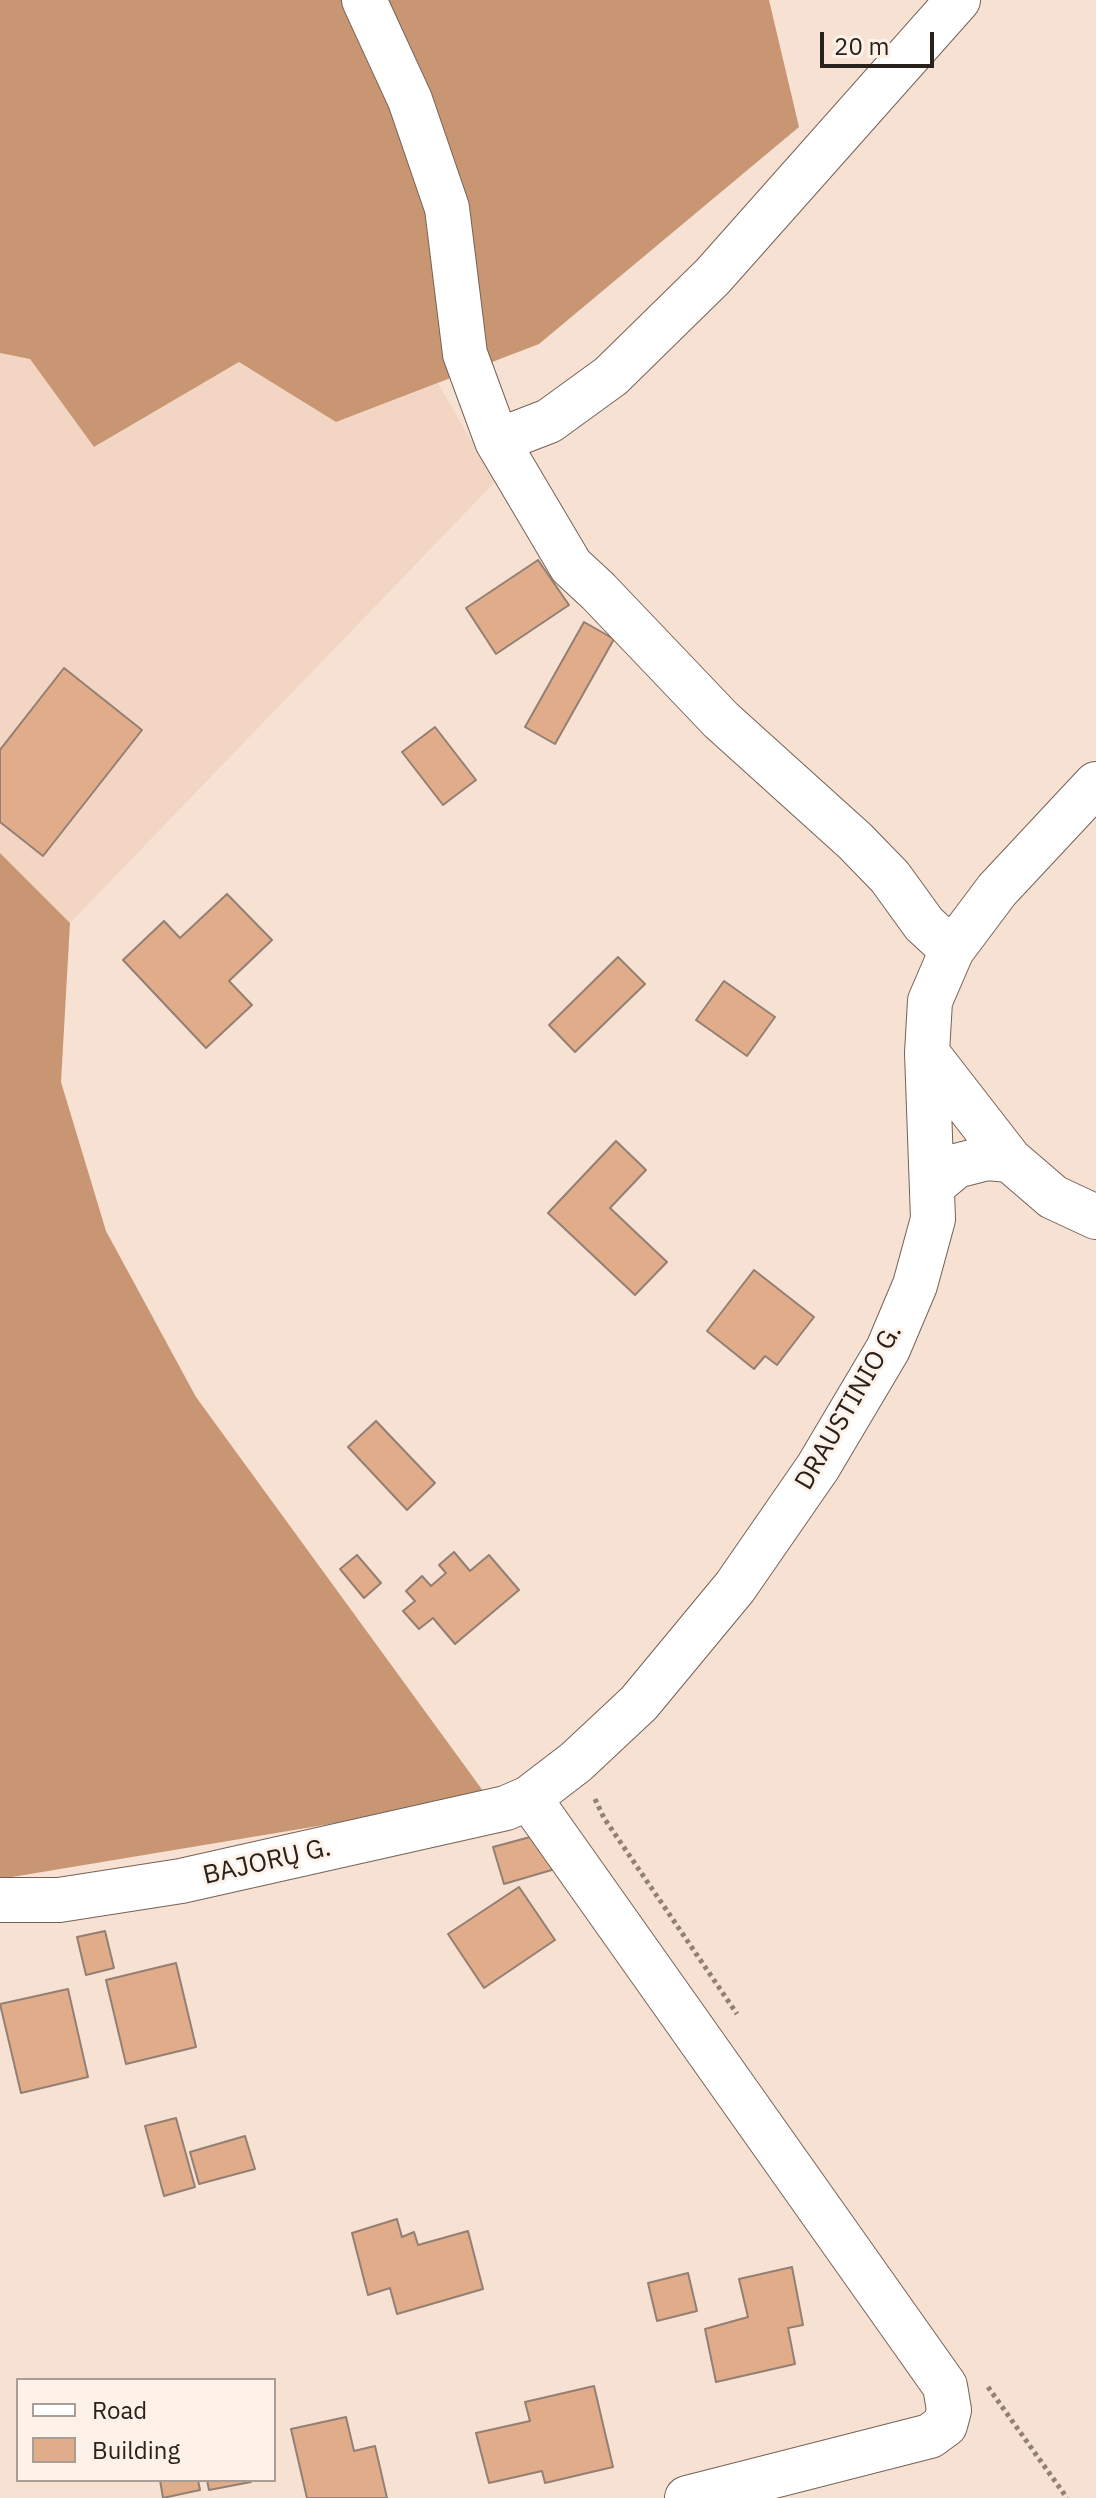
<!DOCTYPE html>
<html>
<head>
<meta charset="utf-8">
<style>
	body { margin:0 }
	#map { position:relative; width:1096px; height:2498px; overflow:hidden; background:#f7e1d3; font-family:"IBM Plex Sans",sans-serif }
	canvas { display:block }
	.legend { position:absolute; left:16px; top:2378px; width:260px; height:104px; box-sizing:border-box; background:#fef1e8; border:2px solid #a89e96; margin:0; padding:10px 14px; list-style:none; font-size:24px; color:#28211c }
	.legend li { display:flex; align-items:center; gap:16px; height:40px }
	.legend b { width:40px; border:2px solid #a89e96 }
	.scale { position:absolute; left:820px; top:32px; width:114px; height:36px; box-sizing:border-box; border:4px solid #28211c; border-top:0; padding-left:10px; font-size:24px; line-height:28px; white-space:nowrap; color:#28211c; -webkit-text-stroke:6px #fef1e8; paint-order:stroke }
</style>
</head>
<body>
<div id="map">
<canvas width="1096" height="2498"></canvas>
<ul class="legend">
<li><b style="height:10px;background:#fff"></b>Road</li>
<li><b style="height:22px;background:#e1ac89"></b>Building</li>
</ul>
<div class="scale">20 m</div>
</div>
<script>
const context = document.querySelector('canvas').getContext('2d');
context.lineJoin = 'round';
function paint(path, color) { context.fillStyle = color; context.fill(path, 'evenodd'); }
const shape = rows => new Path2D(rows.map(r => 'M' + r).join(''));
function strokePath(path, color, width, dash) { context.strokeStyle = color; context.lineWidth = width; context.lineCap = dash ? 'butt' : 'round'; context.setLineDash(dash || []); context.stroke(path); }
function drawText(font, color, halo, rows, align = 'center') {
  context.font = font + ' "IBM Plex Sans",sans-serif'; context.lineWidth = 6; context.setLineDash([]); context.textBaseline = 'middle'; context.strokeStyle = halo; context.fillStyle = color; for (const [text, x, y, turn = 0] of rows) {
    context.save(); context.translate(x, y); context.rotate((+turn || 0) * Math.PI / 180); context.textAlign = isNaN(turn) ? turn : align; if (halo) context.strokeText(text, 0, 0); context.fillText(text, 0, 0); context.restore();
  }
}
paint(shape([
	[0,353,30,359,95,447,239,362,336,422,438,383,495,482,70,923,0,853]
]), '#f2d6c3');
paint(shape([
	[0,0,769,0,799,127,539,344,336,422,239,362,94,447,30,359,0,353],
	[0,853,70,923,61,1082,106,1231,196,1397,486,1795,438,1806,0,1879]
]), '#c99673');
const building = shape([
	[538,560,569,605,496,654,466,608,538,560],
	[584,622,614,639,555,744,525,727,584,622],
	[64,668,142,730,43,856,0,822,0,750,64,668],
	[435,727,476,780,443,805,402,752,435,727],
	[227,894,272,940,229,981,252,1005,206,1048,123,960,164,921,180,938,227,894],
	[618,957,645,984,575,1052,549,1025,618,957],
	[724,981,775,1017,747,1056,696,1020,724,981],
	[616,1141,646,1170,610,1208,667,1262,635,1295,548,1213,616,1141],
	[754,1270,814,1317,777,1365,765,1356,754,1369,707,1331,754,1270],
	[376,1421,435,1483,407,1510,348,1447,376,1421],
	[454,1552,470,1571,489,1555,519,1590,455,1644,433,1618,419,1629,403,1611,415,1601,406,1591,422,1576,431,1586,446,1573,439,1565,454,1552],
	[357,1555,381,1583,364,1598,340,1569,357,1555],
	[534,1836,555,1869,504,1884,493,1847,534,1836],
	[519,1887,555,1940,484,1988,448,1934,519,1887],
	[105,1931,114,1968,86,1975,77,1937,105,1931],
	[176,1963,196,2047,126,2064,106,1980,176,1963],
	[68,1989,88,2077,21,2093,0,2004,68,1989],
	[176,2118,195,2187,164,2196,145,2126,176,2118],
	[245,2136,255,2169,199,2184,190,2152,245,2136],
	[397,2219,402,2237,414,2232,418,2245,468,2231,483,2289,397,2314,390,2288,368,2295,352,2233,397,2219],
	[792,2267,803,2325,788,2328,795,2364,716,2382,705,2329,748,2317,739,2279,792,2267],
	[688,2273,697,2311,657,2321,648,2283,688,2273],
	[594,2386,613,2467,545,2483,542,2471,489,2483,476,2433,530,2421,525,2402,594,2386],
	[346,2417,354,2451,375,2446,387,2498,307,2498,291,2429,346,2417],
	[160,2480,198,2480,200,2490,163,2498,160,2480],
	[207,2480,251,2480,251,2482,209,2490,207,2480]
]);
paint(building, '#e1ac89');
strokePath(building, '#937f73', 2);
const street = shape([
	[364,0,410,100,447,208,465,354,497,441,571,566,598,591,721,720,855,841,890,877,924,924,952,950],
	[497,441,549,421,611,376,713,276,958,0],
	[927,1053,1010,1160,1053,1197,1096,1217],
	[932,1186,956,1166,987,1158,1010,1160],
	[529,1798,945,2386,949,2410,945,2425,930,2436,687,2498],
	[0,1900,59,1900,181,1881,506,1808,529,1798,576,1762,639,1703,735,1587,818,1467,888,1349,915,1285,933,1219,927,1053,930,1001,952,950,997,890,1096,784]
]);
strokePath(street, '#756256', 46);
strokePath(shape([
	[595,1799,604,1818,737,2014],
	[988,2387,1067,2498]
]), '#8f8177', 5, [4, 4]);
strokePath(street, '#fff', 44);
drawText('26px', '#28211c', '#fef1e8', [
	["DRAUSTINIO G.",849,1407,-60],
	["BAJORŲ G.",267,1862,-13]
]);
</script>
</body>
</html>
